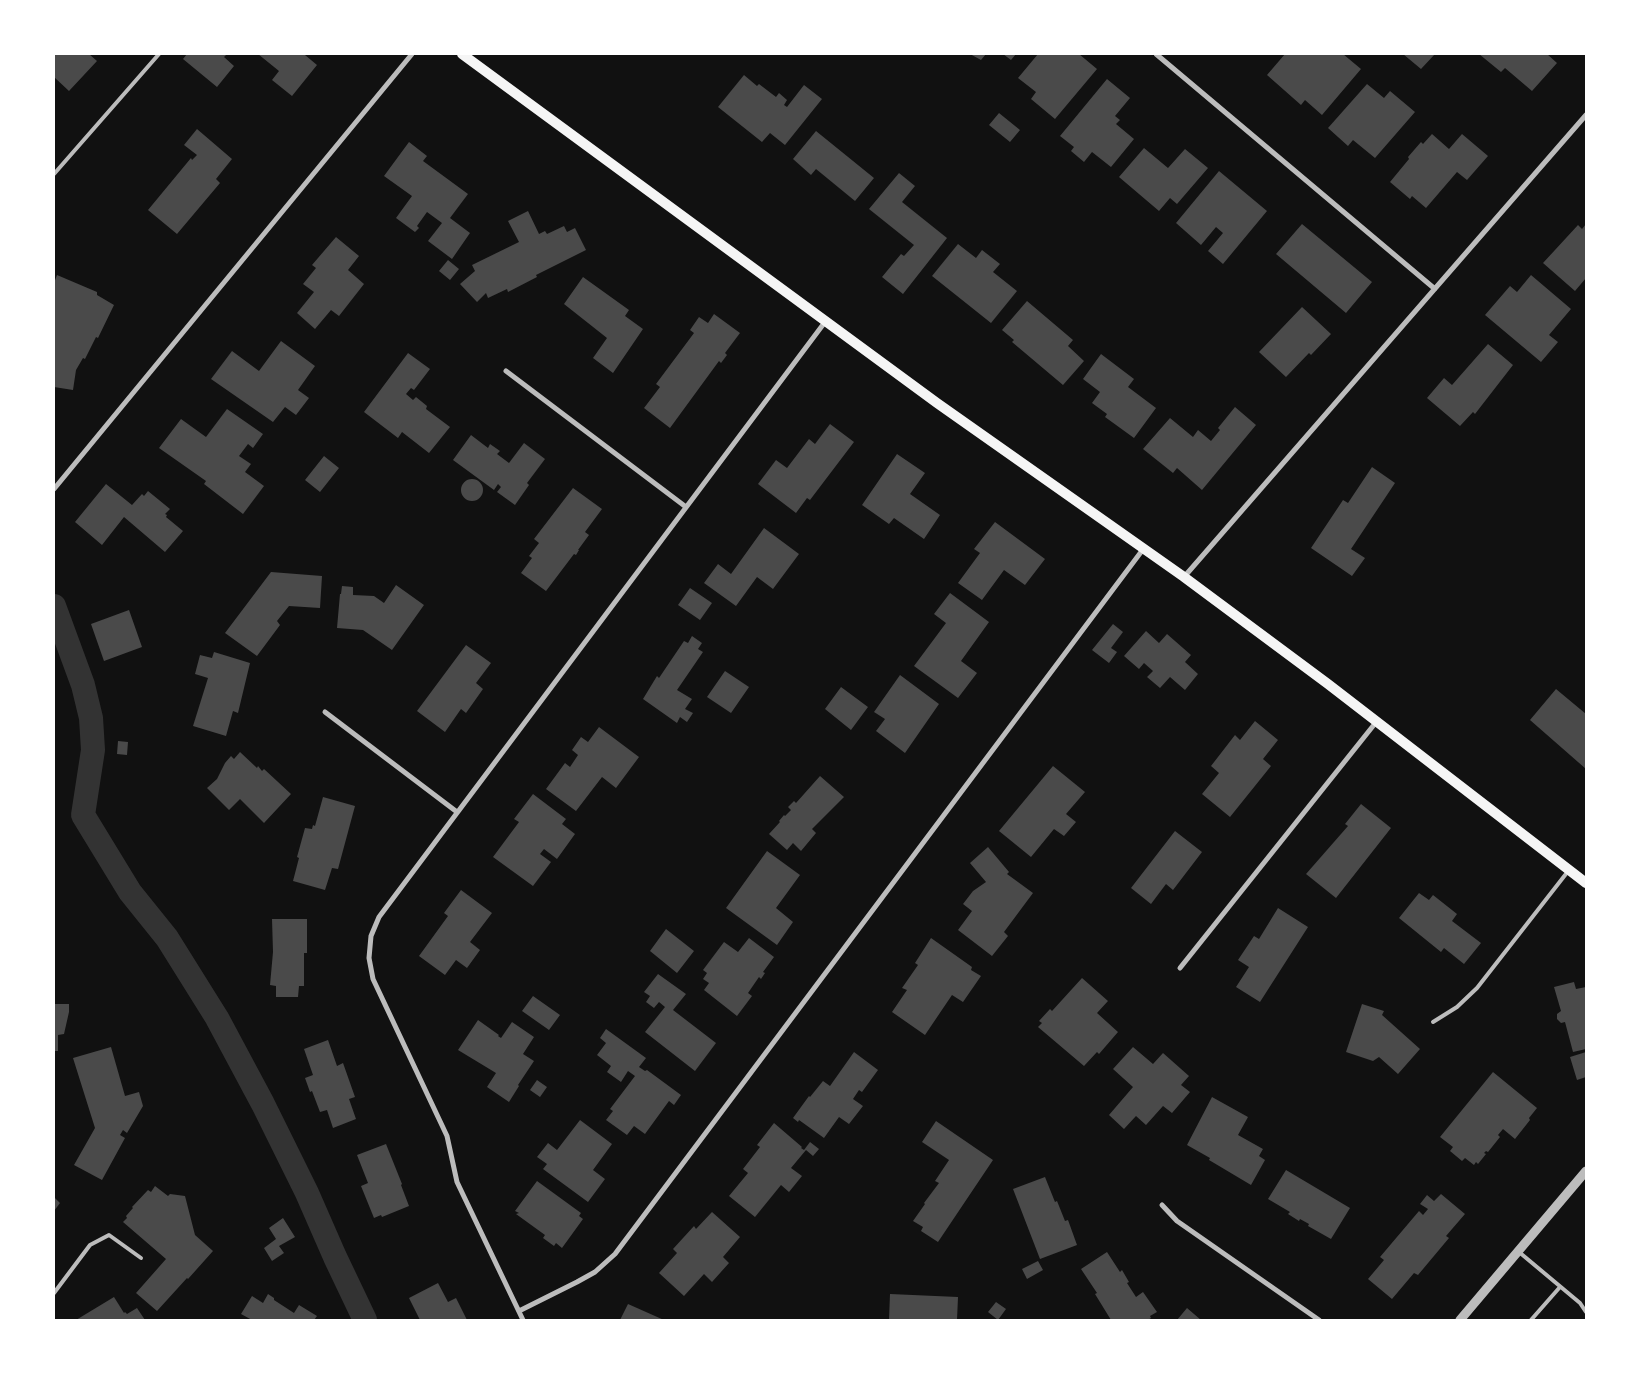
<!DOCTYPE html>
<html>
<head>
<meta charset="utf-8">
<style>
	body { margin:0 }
	#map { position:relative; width:1640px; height:1374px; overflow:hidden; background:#111; font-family:Commissioner,sans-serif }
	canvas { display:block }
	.frame { position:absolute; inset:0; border:55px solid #fff; pointer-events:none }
</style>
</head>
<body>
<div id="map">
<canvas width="1640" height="1374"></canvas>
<div class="frame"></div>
</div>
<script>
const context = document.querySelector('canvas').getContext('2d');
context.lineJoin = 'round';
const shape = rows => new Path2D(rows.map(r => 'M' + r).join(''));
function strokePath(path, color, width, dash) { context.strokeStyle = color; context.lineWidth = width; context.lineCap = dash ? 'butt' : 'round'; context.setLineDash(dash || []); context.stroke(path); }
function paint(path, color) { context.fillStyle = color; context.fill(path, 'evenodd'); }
strokePath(shape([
	[54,606,83,685,91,718,93,750,83,815,130,892,167,938,217,1018,263,1104,307,1193,335,1257,365,1320]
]), '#333', 24);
paint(shape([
	[54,54,89,54,97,61,69,91,54,77],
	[187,54,227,54,224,57,234,66,217,87,183,59],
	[258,54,307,54,305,55,317,65,292,96,272,80,279,71],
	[970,54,986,54,981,60],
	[1003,54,1016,54,1011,60],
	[1038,54,1079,54,1097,69,1055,119,1031,99,1036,92,1018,78],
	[1285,54,1343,54,1361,69,1322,115,1305,100,1301,105,1267,75],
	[1403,54,1435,54,1421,69],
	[1479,54,1547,54,1557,63,1532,91,1505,68,1501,72],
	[744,75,757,86,759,84,776,97,779,93,787,100,784,105,787,107,804,85,822,99,785,145,770,133,762,142,718,107],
	[1107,79,1130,98,1115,116,1120,120,1116,124,1134,139,1111,167,1092,152,1084,162,1071,151,1074,147,1060,136],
	[1367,84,1384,98,1390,91,1415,112,1375,158,1353,140,1348,146,1328,128],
	[999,113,1020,130,1010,142,989,125],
	[197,129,232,159,216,179,220,183,177,234,148,210,191,158,192,160,197,155,184,145],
	[816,131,874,178,855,201,816,169,811,175,793,159],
	[1432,134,1449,149,1462,134,1488,156,1467,180,1457,172,1426,208,1412,196,1410,199,1390,182,1409,159,1408,157,1421,142,1423,144],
	[409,142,427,156,423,161,468,194,450,218,470,233,452,259,428,241,442,223,427,212,417,226,419,228,415,232,396,218,412,196,384,176],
	[1144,148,1168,168,1185,149,1208,168,1177,204,1170,198,1159,211,1119,177],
	[1219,171,1267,211,1223,264,1208,251,1223,233,1216,227,1201,245,1176,223],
	[899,173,915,186,902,202,947,238,903,294,882,277,901,254,904,256,914,245,869,209],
	[528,211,539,234,545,231,547,234,564,226,567,232,575,228,586,250,536,275,537,277,508,292,507,289,488,298,486,293,477,302,460,284,475,271,472,265,519,242,508,221],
	[1302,224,1372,282,1346,313,1276,254],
	[1586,224,1586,278,1575,291,1543,263,1578,225,1582,229],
	[336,237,359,256,348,270,364,284,339,316,331,310,315,329,297,313,314,292,303,284,316,268,312,265],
	[958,244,976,258,982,250,1000,264,993,272,1017,291,991,323,932,276],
	[448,260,459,269,450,280,439,271],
	[57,275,97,292,97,295,114,305,98,338,96,337,85,359,83,358,76,370,73,390,54,387,54,283],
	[1531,275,1571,309,1549,335,1558,342,1541,362,1485,315,1510,286,1517,292],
	[583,277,629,310,625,316,643,329,613,373,593,358,607,338,564,304],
	[1027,301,1073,340,1068,346,1084,361,1063,385,1012,342,1014,340,1002,330],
	[1302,307,1331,334,1311,355,1309,353,1286,377,1259,352],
	[714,314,740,333,725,353,727,355,721,363,719,361,670,428,644,408,660,387,656,384,694,333,690,330,699,317,708,323],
	[281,341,315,366,298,390,309,398,296,415,285,407,273,422,211,379,232,351,259,371],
	[1488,344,1513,365,1475,414,1473,412,1460,426,1427,398,1444,378,1452,385],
	[408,353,430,369,414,390,411,388,406,394,413,400,416,397,427,406,426,409,450,427,429,453,402,432,398,438,364,412],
	[1101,354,1134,379,1128,387,1156,408,1134,438,1105,417,1107,414,1092,403,1100,392,1083,379],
	[1235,407,1256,425,1202,490,1177,468,1173,473,1143,449,1170,418,1193,437,1198,430,1211,441,1220,430,1218,428],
	[227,409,263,434,253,448,248,444,239,456,251,464,245,472,264,486,243,514,204,484,206,481,159,448,181,419,206,437],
	[830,424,854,442,810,500,807,498,796,513,758,484,776,460,787,468,809,439,815,444],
	[471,435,488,448,490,444,500,451,497,454,509,463,524,443,545,459,527,483,529,485,515,505,497,492,501,487,498,484,494,490,453,460],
	[897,454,925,473,910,494,940,515,924,539,894,518,889,524,862,505],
	[324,456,339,468,320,492,305,480],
	[1372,467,1395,483,1351,549,1365,558,1352,576,1311,548,1343,500,1348,503],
	'461 490a11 11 0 1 1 22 0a11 11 0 1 1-22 0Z',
	[106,484,132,505,142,494,144,496,148,491,170,509,165,514,167,515,166,517,183,531,165,552,124,517,102,545,75,522],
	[573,488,602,509,585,532,589,535,578,550,579,550,576,555,574,554,546,591,521,573,532,558,529,556,539,543,534,539],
	[995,522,1045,559,1025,585,1004,570,982,600,958,583,980,553,974,549],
	[764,528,799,554,773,589,757,577,736,606,704,583,718,564,731,574],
	[271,572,322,576,320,608,289,606,277,621,280,625,257,656,225,633],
	[396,585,424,605,392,650,363,630,337,628,340,594,341,594,342,586,353,587,353,595,374,596,384,603],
	[690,588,712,603,700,620,678,605],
	[950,593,989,622,961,661,977,673,958,698,914,666,946,623,934,614],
	[129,610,142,647,104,661,91,624],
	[1113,624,1123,632,1111,648,1117,652,1109,663,1092,650],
	[1146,631,1159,643,1167,634,1191,655,1185,662,1198,674,1185,690,1170,677,1160,688,1147,677,1153,671,1144,663,1139,669,1124,656],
	[692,636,702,643,698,649,703,652,677,690,692,699,685,709,693,713,687,722,680,717,677,723,643,699,657,676,659,678,684,641,688,643],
	[466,645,491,663,476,683,483,689,466,713,461,709,445,732,417,711],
	[214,652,250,663,238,713,233,711,226,736,193,726,208,678,195,674,200,655,212,658],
	[725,671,749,687,731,713,707,697],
	[900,675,939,704,905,753,876,731,885,719,874,712],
	[841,687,868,707,851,730,825,709],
	[1556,689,1586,714,1586,769,1530,720],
	[1255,721,1278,740,1263,759,1271,766,1230,817,1202,794,1219,773,1211,766,1235,735,1240,740],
	[599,727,639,757,616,788,602,777,576,811,546,789,565,763,570,767,578,755,572,750,581,737,588,742],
	[118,741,128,742,127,755,117,754],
	[240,752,257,768,258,766,262,771,264,769,291,794,264,823,240,799,229,810,207,788,217,779,225,763,231,756,234,759],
	[1053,766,1085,792,1066,814,1076,822,1064,836,1054,829,1031,857,999,831],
	[820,776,844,797,812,829,816,833,801,851,793,843,787,850,769,834,780,822,779,821,784,815,785,816,791,810,788,807,794,801,796,803],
	[533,794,566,819,562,824,575,834,557,859,544,849,540,854,551,862,533,886,493,857,519,822,514,819],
	[323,797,355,806,338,869,332,868,325,890,293,881,299,858,297,857,305,828,312,829,313,825,315,826],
	[1361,804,1391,828,1336,898,1306,874,1348,826,1345,824],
	[1175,831,1202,852,1173,890,1166,884,1151,904,1131,888],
	[988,847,1009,872,1007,874,1033,893,1004,932,1008,936,992,956,958,930,972,911,963,904,973,891,986,882,970,863],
	[767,851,800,875,776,908,793,922,777,945,726,908],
	[461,890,492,913,470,942,480,950,467,968,456,960,445,975,419,956,448,916,444,913],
	[1419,893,1429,900,1433,895,1457,914,1452,921,1481,943,1464,964,1444,948,1441,952,1399,918],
	[1278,908,1308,927,1260,1002,1236,987,1249,967,1238,960,1254,936,1259,939],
	[272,919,307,919,307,953,304,953,304,986,299,986,298,997,276,997,276,986,270,985,273,952],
	[666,929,694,951,677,973,650,951],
	[749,938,774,957,763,972,765,973,761,979,759,977,748,993,752,996,737,1016,704,990,709,983,703,979,707,973,703,970,724,942,738,952],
	[931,938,972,967,971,970,981,976,963,1002,952,995,925,1035,892,1012,907,990,902,988,918,965,915,963],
	[658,974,686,994,673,1010,716,1043,695,1071,645,1032,665,1007,659,1002,654,1008,646,1002,650,996,644,992],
	[1082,978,1108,1001,1097,1013,1118,1032,1099,1054,1097,1052,1084,1066,1038,1027,1042,1023,1039,1021,1050,1009,1052,1011],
	[1574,982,1576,989,1586,987,1586,1049,1573,1052,1565,1022,1561,1023,1557,1019,1557,1014,1561,1011,1554,987],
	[533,996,560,1015,549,1030,522,1011],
	[54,1004,69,1004,69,1012,64,1034,58,1035,58,1051,54,1051],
	[1362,1004,1384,1011,1382,1015,1420,1049,1398,1074,1379,1057,1373,1061,1346,1052],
	[478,1020,499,1035,498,1036,501,1038,512,1022,534,1037,523,1054,534,1061,518,1085,519,1086,509,1102,487,1087,496,1073,458,1050],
	[606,1029,646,1058,639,1067,645,1071,647,1070,681,1095,674,1105,669,1101,645,1134,634,1126,627,1135,606,1120,613,1111,610,1109,635,1076,628,1071,621,1082,607,1072,611,1066,597,1055,606,1043,600,1038],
	[328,1040,337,1066,343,1063,355,1097,349,1099,356,1119,333,1128,327,1110,320,1112,312,1091,310,1092,305,1078,313,1075,304,1049],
	[111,1047,125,1096,139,1092,143,1106,127,1133,123,1130,120,1135,125,1138,102,1180,74,1165,95,1128,73,1058],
	[1133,1047,1153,1064,1163,1053,1189,1076,1181,1085,1190,1092,1172,1113,1163,1106,1146,1125,1136,1116,1124,1129,1109,1115,1133,1087,1113,1069],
	[854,1052,878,1070,862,1092,859,1090,853,1099,863,1106,849,1124,839,1117,824,1138,799,1120,798,1122,793,1118,809,1096,810,1097,823,1081,830,1086],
	[1586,1052,1586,1077,1577,1080,1570,1057],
	[1493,1072,1537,1108,1529,1118,1530,1120,1515,1139,1503,1129,1498,1135,1500,1137,1488,1152,1486,1151,1484,1153,1486,1154,1478,1164,1476,1162,1474,1165,1465,1158,1462,1161,1450,1151,1453,1147,1440,1137],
	[537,1080,547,1087,540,1097,530,1090],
	[1212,1097,1248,1117,1238,1135,1263,1149,1259,1156,1265,1160,1251,1185,1209,1160,1210,1158,1187,1145],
	[580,1120,612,1144,593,1170,605,1179,588,1202,543,1169,547,1164,537,1157,548,1143,557,1150],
	[936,1121,993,1160,938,1242,921,1231,923,1227,913,1221,925,1204,924,1203,939,1183,935,1181,949,1160,922,1142],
	[774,1123,802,1147,801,1148,804,1150,810,1142,819,1149,813,1156,806,1150,791,1168,802,1176,789,1192,781,1185,755,1217,729,1196,748,1173,743,1169,760,1147,757,1145],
	[386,1144,402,1184,401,1185,409,1206,382,1217,381,1215,374,1218,361,1186,368,1183,357,1155],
	[1286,1170,1350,1208,1331,1239,1308,1226,1309,1224,1300,1219,1299,1221,1288,1214,1290,1212,1268,1199],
	[1045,1177,1055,1202,1057,1201,1065,1221,1068,1220,1077,1245,1040,1259,1013,1189],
	[537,1181,581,1213,579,1216,583,1219,562,1248,556,1243,554,1246,543,1238,545,1235,516,1214,519,1213,515,1211],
	[155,1186,168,1196,170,1194,185,1196,195,1235,213,1251,188,1279,187,1278,157,1311,136,1293,166,1259,123,1222,127,1218,126,1216,133,1208,132,1207,148,1190,151,1192],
	[1441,1194,1465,1214,1446,1236,1449,1238,1418,1275,1414,1273,1392,1299,1368,1279,1384,1260,1380,1257,1419,1211,1423,1215,1428,1209,1420,1204,1427,1195,1434,1201],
	[54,1197,60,1203,54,1211],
	[712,1212,740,1237,723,1257,729,1263,712,1282,704,1274,684,1296,659,1273,677,1253,673,1249,694,1226,696,1229],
	[283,1218,295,1237,279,1246,284,1253,272,1261,264,1248,276,1239,269,1228],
	[1107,1252,1120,1272,1122,1270,1129,1282,1127,1283,1136,1297,1143,1292,1157,1312,1150,1316,1151,1318,1148,1320,1111,1320,1095,1294,1097,1293,1081,1269],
	[1038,1261,1043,1270,1027,1279,1022,1269],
	[438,1283,448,1302,456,1298,467,1320,420,1320,409,1298],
	[268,1294,274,1298,274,1300,294,1313,299,1305,317,1316,314,1320,252,1320,241,1314,252,1296,263,1303],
	[890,1294,958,1297,957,1320,889,1320],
	[114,1297,124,1313,125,1312,127,1314,137,1308,145,1320,76,1320],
	[996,1302,1006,1309,998,1320,988,1312],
	[628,1304,664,1320,620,1320],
	[1187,1308,1201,1320,1177,1320]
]), '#4a4a4a');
strokePath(shape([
	[54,174,159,54],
	[1433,1022,1457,1007,1477,988,1569,870],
	[1519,1252,1580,1303,1586,1312],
	[54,1293,90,1245,109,1235,141,1258],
	[1531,1320,1560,1287]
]), '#bcbcbc', 4);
strokePath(shape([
	[1156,54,1435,289],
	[506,371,686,507],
	[54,489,412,54],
	[1184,577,1586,115],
	[325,712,457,812],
	[1180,968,1377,721],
	[1162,1205,1177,1221,1319,1320],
	[519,1311,577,1282,595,1272,615,1254,1144,548],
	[523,1320,457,1182,447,1136,373,979,369,958,371,936,379,917,825,322]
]), '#bcbcbc', 5);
strokePath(shape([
	[1460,1320,1586,1171]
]), '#bcbcbc', 9);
strokePath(shape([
	[462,54,937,403,1184,577,1328,684,1586,883]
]), '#f5f5f5', 10);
</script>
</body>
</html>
